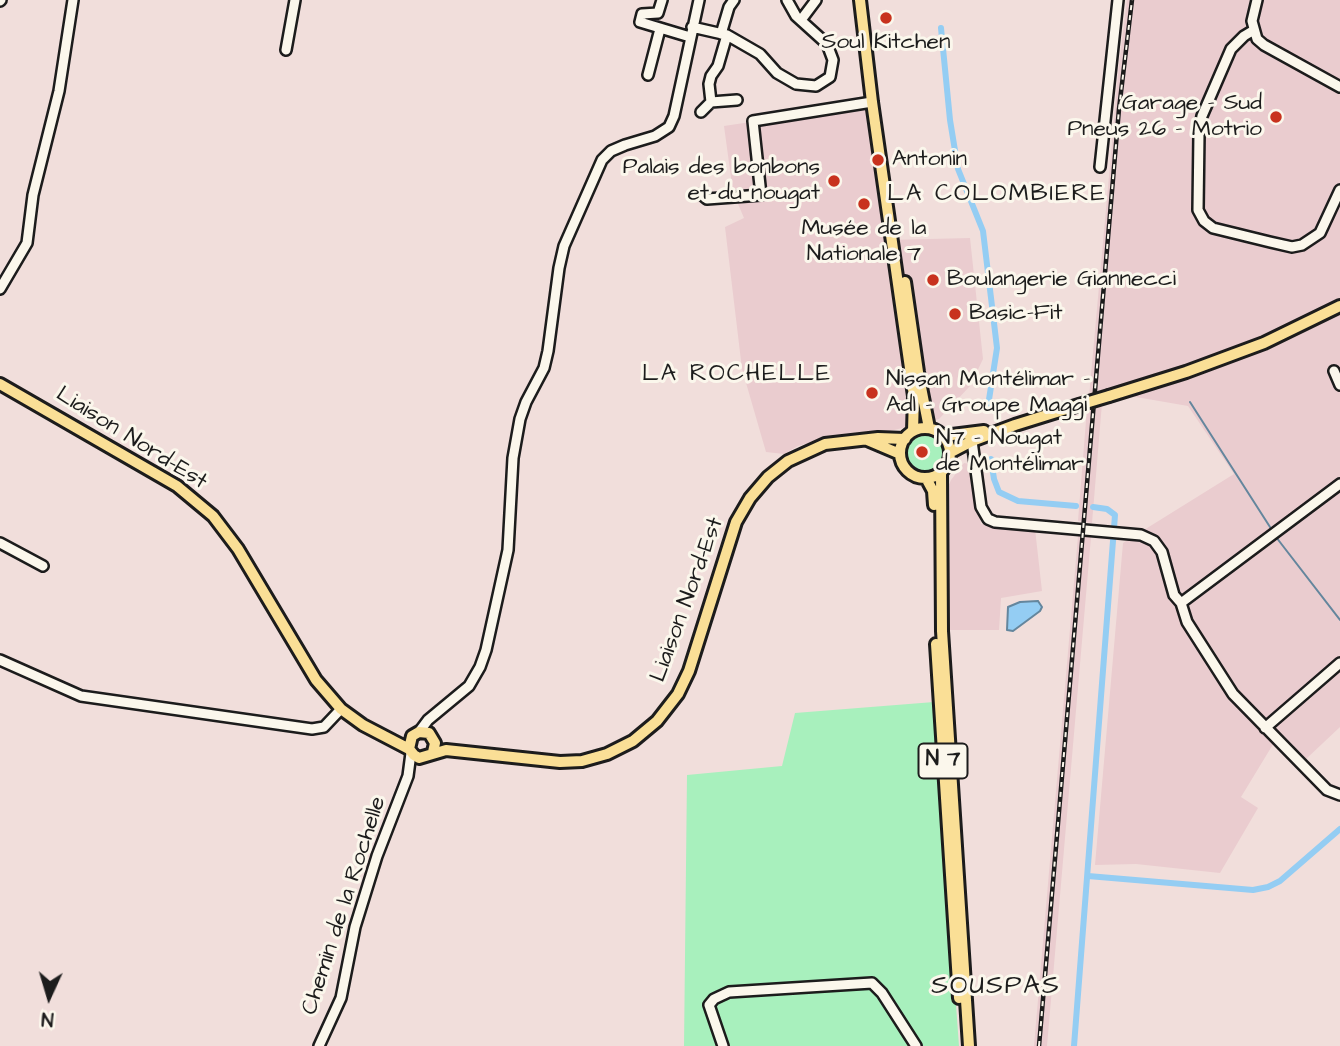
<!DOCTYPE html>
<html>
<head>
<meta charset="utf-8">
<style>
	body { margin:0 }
	#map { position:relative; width:1340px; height:1046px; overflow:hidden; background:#f1dedb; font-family:"Architects Daughter",sans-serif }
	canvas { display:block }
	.north { position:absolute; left:14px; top:962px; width:70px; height:70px; -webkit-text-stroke:5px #fbf7ec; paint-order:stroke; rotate:184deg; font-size:19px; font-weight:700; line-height:28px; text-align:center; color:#1c1c1c }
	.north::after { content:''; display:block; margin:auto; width:24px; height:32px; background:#1c1c1c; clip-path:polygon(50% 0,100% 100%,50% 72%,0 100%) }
</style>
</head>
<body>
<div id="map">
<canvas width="1340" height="1046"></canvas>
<div class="north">N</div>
</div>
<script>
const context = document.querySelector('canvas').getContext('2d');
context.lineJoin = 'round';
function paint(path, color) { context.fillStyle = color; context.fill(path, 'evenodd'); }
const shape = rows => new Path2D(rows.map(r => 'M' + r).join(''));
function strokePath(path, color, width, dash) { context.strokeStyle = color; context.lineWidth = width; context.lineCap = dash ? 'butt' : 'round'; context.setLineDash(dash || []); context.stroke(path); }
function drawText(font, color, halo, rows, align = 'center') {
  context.font = font + ' "Architects Daughter",sans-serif'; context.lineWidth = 6; context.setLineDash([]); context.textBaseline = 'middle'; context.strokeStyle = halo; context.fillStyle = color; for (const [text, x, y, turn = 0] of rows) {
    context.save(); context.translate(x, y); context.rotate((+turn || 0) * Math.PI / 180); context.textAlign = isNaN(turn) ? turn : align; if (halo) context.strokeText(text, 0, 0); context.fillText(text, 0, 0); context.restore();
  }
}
paint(shape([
	[1127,0,1340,0,1340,727,1306,759,1283,735,1272,746,1241,797,1258,808,1220,873,1136,864,1095,865,1123,543,1234,474,1188,406,1107,392,1089,397,1119,65],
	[870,104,888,240,970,238,983,359,970,386,939,419,890,431,827,438,798,446,784,454,766,452,742,369,725,227,744,218,733,192,724,126],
	[1102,403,1092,523,1078,521,1087,408],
	[964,463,970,464,974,472,981,524,1035,529,1042,591,1001,598,999,630,945,630,945,494,951,480],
	[1078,536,1091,537,1047,1046,1034,1046]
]), '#eacccf');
paint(shape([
	'906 453a19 19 0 1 1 38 0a19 19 0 1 1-38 0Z',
	[934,702,959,1046,684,1046,687,775,782,766,795,713]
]), '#a8f0bd');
const water = shape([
	[1038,601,1042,607,1040,611,1013,631,1007,630,1008,607,1020,602,1038,601]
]);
paint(water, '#94cdf3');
strokePath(water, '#64869d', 2);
strokePath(shape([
	[1190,402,1270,527],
	[1276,537,1340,620]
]), '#64869d', 2);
strokePath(shape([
	[941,28,950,120,958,169,983,231,997,348,988,406],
	[991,459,994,479,999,492,1018,501,1076,506],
	[1088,876,1253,890,1268,887,1280,881,1340,829],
	[1074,1046,1115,515,1107,509,1093,507]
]), '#94cdf3', 6);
const minor = shape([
	[662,0,658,13,642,14,640,22,690,37],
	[1257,0,1252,21,1257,39,1264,45,1340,87],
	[0,1,1,0],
	[801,20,816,0],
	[692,27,727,35,760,54,777,73,796,84,816,86,830,77,833,60,827,44,796,16,787,0],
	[1254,30,1244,36,1231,49,1202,116,1199,133,1198,210,1204,221,1213,228,1270,242,1292,247,1302,245,1320,233,1340,190],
	[721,34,729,7,734,0],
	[727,35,718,66,711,76,709,84,711,102,737,100],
	[286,50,295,0],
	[648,75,660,29],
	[701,112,711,102],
	[1100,167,1118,0],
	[701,194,707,199,761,195,753,121,872,102],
	[0,289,27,243,33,195,59,91,73,0],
	[1334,371,1340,385],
	[972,441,981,507,988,519,995,522,1141,535,1154,541,1162,552,1174,595,1181,603,1187,622,1233,694,1327,790,1340,795],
	[0,543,43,566],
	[1181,603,1340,484],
	[0,660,81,696,312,729,324,727,341,709],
	[1265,728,1340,663],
	[419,732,428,720,469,686,480,667,486,650,508,550,513,458,520,419,526,402,544,368,548,351,559,268,564,246,602,160,611,151,625,145,655,136,669,127,674,116,699,0],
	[319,1046,341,998,355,927,377,856,408,776,411,753],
	[723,1046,709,1005,714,999,729,992,872,983,882,993,916,1046]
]);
const major = shape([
	[860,0,872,102,914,396,913,431],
	[905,282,918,372,929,428],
	[0,384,177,486,213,516,238,549,316,680,341,709,363,725,409,749],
	[1109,396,1186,372,1264,343,1340,306],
	'900 453a25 25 0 1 1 50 0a25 25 0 1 1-50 0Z',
	[944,436,984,431],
	[867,440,900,454],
	[951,452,972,441,1015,425,1079,405],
	[941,473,942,631,969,1046],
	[926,478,933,491,934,505],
	[936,644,959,998],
	[433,752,435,743,429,733,419,732,412,736,409,749,414,755,419,758,446,750,560,762,582,761,607,754,633,741,657,721,678,694,689,671,736,522,750,498,768,477,788,461,825,444,878,438,905,439]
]);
strokePath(minor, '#1c1c1c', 14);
strokePath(major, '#1c1c1c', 16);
strokePath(minor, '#fbf7ec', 9);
strokePath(major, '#fadf96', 10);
const rail = shape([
	[1039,1046,1119,109,1132,0]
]);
strokePath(rail, '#1c1c1c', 4.5);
strokePath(rail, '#fbf7ec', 2, [5]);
const majorBridge = shape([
	[1079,405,1109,396]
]);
strokePath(majorBridge, '#1c1c1c', 16, []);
strokePath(majorBridge, '#fadf96', 10);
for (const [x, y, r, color] of [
	[886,18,7,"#c8321e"],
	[1276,117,7,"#c8321e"],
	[878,160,7,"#c8321e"],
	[834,181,7,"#c8321e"],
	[864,204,7,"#c8321e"],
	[933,280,7,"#c8321e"],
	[955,314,7,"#c8321e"],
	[872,393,7,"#c8321e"],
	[922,452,7,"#c8321e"]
]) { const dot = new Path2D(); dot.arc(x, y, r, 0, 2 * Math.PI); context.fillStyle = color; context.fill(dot); strokePath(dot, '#fbf7ec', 2.5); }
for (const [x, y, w] of [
	[943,761,49]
]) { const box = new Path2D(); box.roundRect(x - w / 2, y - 17.5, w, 35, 5); context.fillStyle = '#fbf7ec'; context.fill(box); strokePath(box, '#1c1c1c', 2); }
drawText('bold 21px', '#1c1c1c', null, [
	["N 7",943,761]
]);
drawText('23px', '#1c1c1c', '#fbf7ec', [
	["Soul Kitchen",886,43,"center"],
	["Garage - Sud",1262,104,"right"],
	["Pneus 26 - Motrio",1262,130,"right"],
	["Antonin",892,160],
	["Palais des bonbons",820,168,"right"],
	["et du nougat",820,194,"right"],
	["Musée de la",864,229,"center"],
	["Nationale 7",864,255,"center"],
	["Boulangerie Giannecci",947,280],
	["Basic-Fit",969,314],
	["Nissan Montélimar -",886,380],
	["Adl - Groupe Maggi",886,406],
	["N7 - Nougat",936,439],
	["de Montélimar",936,465]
], 'left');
drawText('23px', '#1c1c1c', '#fbf7ec', [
	["Liaison Nord-Est",131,439,32],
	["Liaison Nord-Est",688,600,-70],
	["Chemin de la Rochelle",345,906,-72]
]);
context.letterSpacing = '2px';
drawText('24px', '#1c1c1c', '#fbf7ec', [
	["LA COLOMBIERE",997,195],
	["LA ROCHELLE",737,375]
]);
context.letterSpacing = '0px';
context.letterSpacing = '2px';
drawText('26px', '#1c1c1c', '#fbf7ec', [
	["SOUSPAS",996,988]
]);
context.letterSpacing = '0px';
</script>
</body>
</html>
